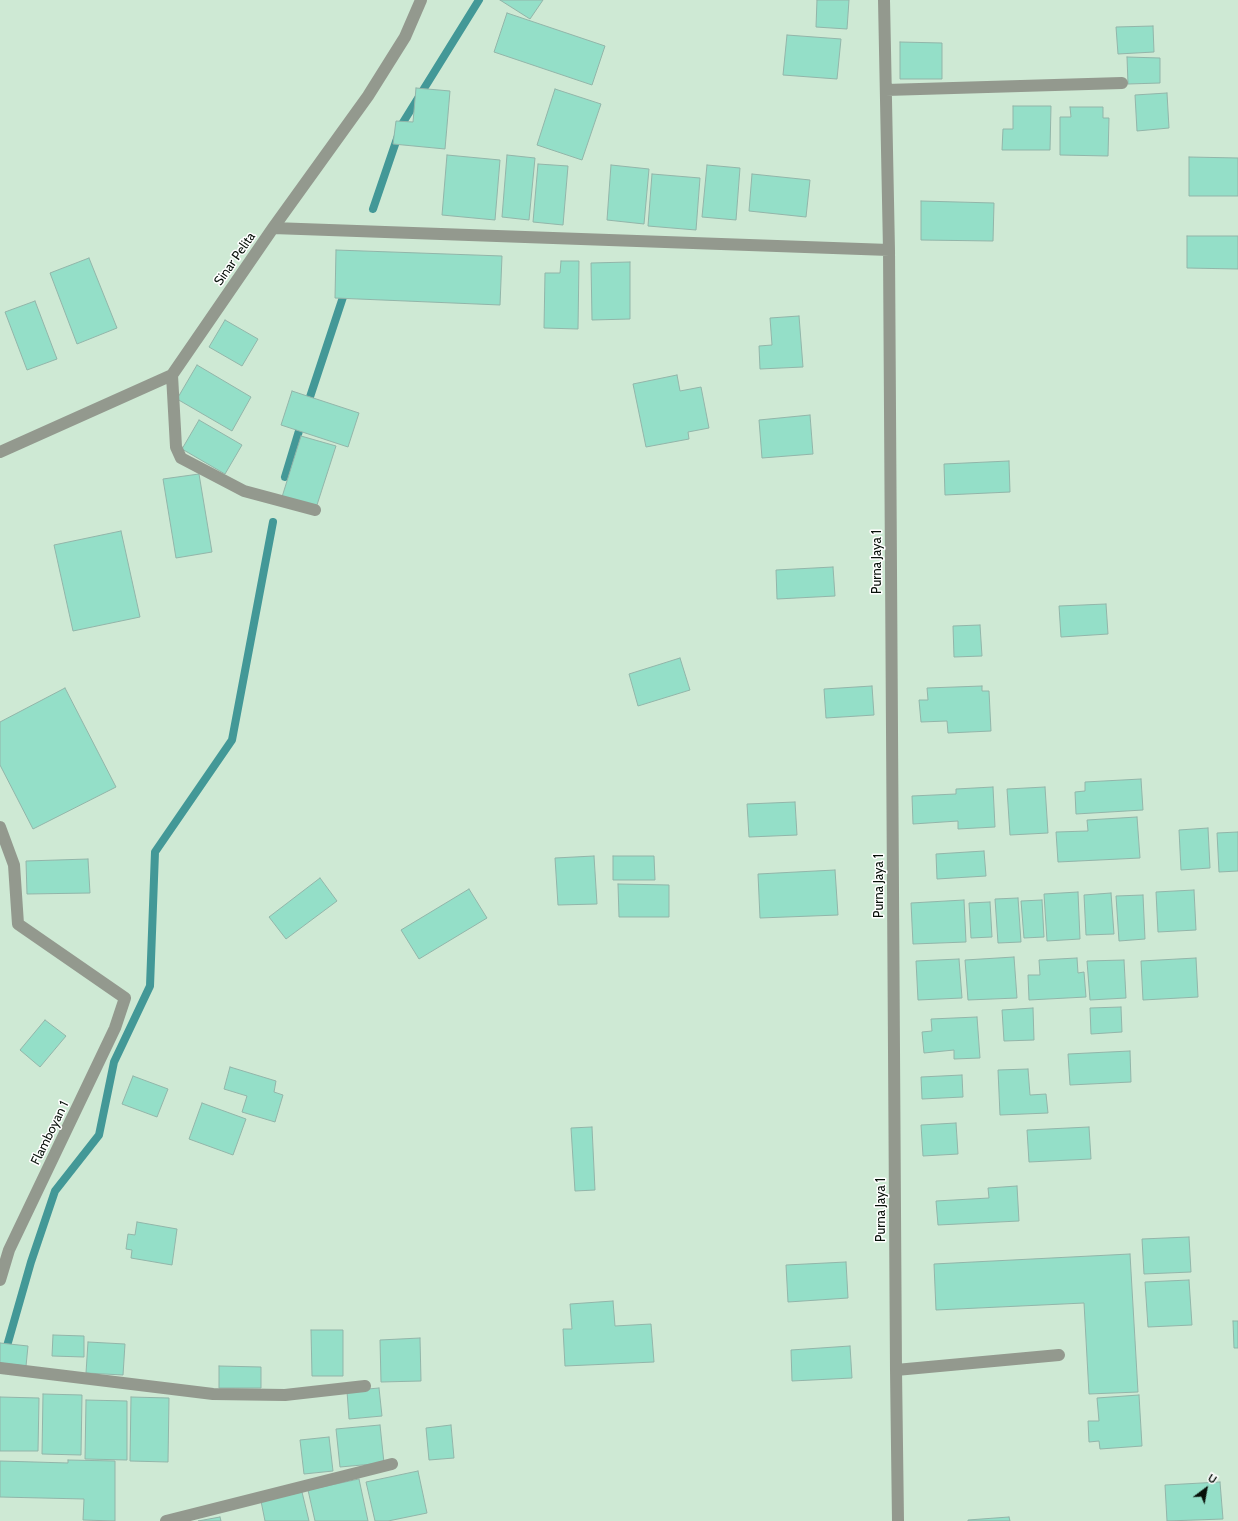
<!DOCTYPE html>
<html>
<head>
<meta charset="utf-8">
<style>
	body { margin:0 }
	#map { position:relative; width:1238px; height:1521px; overflow:hidden; background:#cee9d4; font-family:Cabin,sans-serif }
	canvas { display:block }
	.north { position:absolute; left:1186px; top:1469px; width:40px; height:40px; -webkit-text-stroke:3px #fff; paint-order:stroke; rotate:32deg; font-size:11px; font-weight:700; line-height:16px; text-align:center; color:#071009 }
	.north::after { content:''; display:block; margin:auto; width:14px; height:18px; background:#071009; clip-path:polygon(50% 0,100% 100%,50% 72%,0 100%) }
</style>
</head>
<body>
<div id="map">
<canvas width="1238" height="1521"></canvas>
<div class="north">U</div>
</div>
<script>
const context = document.querySelector('canvas').getContext('2d');
context.lineJoin = 'round';
const shape = rows => new Path2D(rows.map(r => 'M' + r).join(''));
function strokePath(path, color, width, dash) { context.strokeStyle = color; context.lineWidth = width; context.lineCap = dash ? 'butt' : 'round'; context.setLineDash(dash || []); context.stroke(path); }
function paint(path, color) { context.fillStyle = color; context.fill(path, 'evenodd'); }
function drawText(font, color, halo, rows, align = 'center') {
  context.font = font + ' Cabin,sans-serif'; context.lineWidth = 3; context.setLineDash([]); context.textBaseline = 'middle'; context.strokeStyle = halo; context.fillStyle = color; for (const [text, x, y, turn = 0] of rows) {
    context.save(); context.translate(x, y); context.rotate((+turn || 0) * Math.PI / 180); context.textAlign = isNaN(turn) ? turn : align; if (halo) context.strokeText(text, 0, 0); context.fillText(text, 0, 0); context.restore();
  }
}
strokePath(shape([
	[373,209,402,124,479,0],
	[307,406,346,288],
	[285,477,302,421],
	[5,1353,31,1262,55,1191,99,1135,114,1062,150,986,155,852,232,740,273,522]
]), '#439897', 8);
const building = shape([
	[500,0,543,0,530,19,500,0],
	[817,0,849,0,847,29,816,27,817,0],
	[507,13,605,46,592,85,494,52,507,13],
	[1153,26,1154,52,1118,54,1116,27,1153,26],
	[787,35,841,39,837,79,783,75,787,35],
	[900,42,942,43,942,79,900,79,900,42],
	[1127,57,1160,58,1160,83,1128,84,1127,57],
	[416,88,450,91,445,149,393,144,396,121,413,122,416,88],
	[555,89,601,104,582,160,537,145,555,89],
	[1167,93,1169,128,1137,131,1135,95,1167,93],
	[1013,106,1051,106,1050,150,1002,150,1003,129,1013,129,1013,106],
	[1070,107,1103,107,1103,118,1109,118,1108,156,1060,155,1060,117,1071,117,1070,107],
	[447,155,500,160,495,220,442,215,447,155],
	[507,155,535,158,529,220,502,217,507,155],
	[1189,157,1238,158,1238,196,1189,196,1189,157],
	[538,164,568,166,563,225,533,222,538,164],
	[611,165,649,169,644,224,607,220,611,165],
	[707,165,740,168,736,220,702,217,707,165],
	[652,174,700,178,696,230,648,226,652,174],
	[752,174,810,180,806,217,749,211,752,174],
	[921,201,994,203,993,241,921,240,921,201],
	[1187,236,1238,236,1238,269,1187,268,1187,236],
	[336,250,502,256,500,305,335,298,336,250],
	[89,258,117,328,77,344,50,273,89,258],
	[561,261,579,261,578,329,544,328,545,273,560,273,561,261],
	[630,262,630,319,592,320,591,263,630,262],
	[35,301,57,359,27,370,5,312,35,301],
	[799,316,803,367,760,369,759,346,772,345,770,318,799,316],
	[225,320,258,339,242,366,209,347,225,320],
	[197,365,251,397,232,431,177,399,197,365],
	[677,375,680,391,701,387,709,428,688,432,689,439,646,447,633,384,677,375],
	[292,391,359,413,348,447,281,425,292,391],
	[810,415,813,454,762,458,759,420,810,415],
	[199,420,242,445,225,474,182,449,199,420],
	[301,436,336,446,316,508,282,497,301,436],
	[1009,461,1010,492,945,495,944,464,1009,461],
	[199,474,212,552,176,558,163,479,199,474],
	[121,531,140,617,73,631,54,545,121,531],
	[833,567,835,596,777,599,776,570,833,567],
	[1106,604,1108,634,1061,637,1059,606,1106,604],
	[980,625,982,656,954,657,953,626,980,625],
	[680,658,690,690,638,706,629,674,680,658],
	[872,686,874,715,826,718,824,689,872,686],
	[982,686,982,691,989,691,991,731,948,733,947,721,921,722,919,700,928,700,927,688,982,686],
	[65,688,116,787,33,829,0,765,0,722,65,688],
	[1141,779,1143,810,1076,814,1075,792,1085,791,1085,782,1141,779],
	[993,787,995,827,958,829,958,821,913,824,912,796,956,794,956,789,993,787],
	[1045,787,1048,833,1010,835,1007,789,1045,787],
	[795,802,797,835,749,837,747,804,795,802],
	[1137,817,1140,858,1058,862,1056,832,1088,831,1087,820,1137,817],
	[1208,828,1210,868,1181,870,1179,830,1208,828],
	[1238,832,1238,871,1219,872,1217,833,1238,832],
	[984,851,986,876,937,879,936,854,984,851],
	[594,856,597,904,558,905,555,858,594,856],
	[613,856,654,856,655,880,613,880,613,856],
	[88,859,90,893,27,894,26,861,88,859],
	[835,870,838,915,760,918,758,874,835,870],
	[320,878,337,901,286,939,269,917,320,878],
	[618,884,669,885,669,917,619,917,618,884],
	[469,889,487,918,419,959,401,930,469,889],
	[1194,890,1196,930,1158,932,1156,892,1194,890],
	[1078,892,1080,939,1047,941,1044,894,1078,892],
	[1111,893,1114,934,1086,935,1084,895,1111,893],
	[1143,895,1145,939,1119,941,1116,896,1143,895],
	[1018,898,1021,942,998,943,995,899,1018,898],
	[964,900,966,942,913,944,911,903,964,900],
	[1042,900,1044,937,1024,938,1021,901,1042,900],
	[990,902,992,937,971,938,969,903,990,902],
	[1014,957,1017,998,968,1000,965,960,1014,957],
	[1077,958,1078,973,1084,972,1086,997,1029,1000,1028,975,1040,975,1039,960,1077,958],
	[1196,958,1198,997,1143,1000,1141,961,1196,958],
	[959,959,962,998,918,1000,916,961,959,959],
	[1124,960,1126,998,1090,1000,1087,961,1124,960],
	[1121,1007,1122,1032,1091,1034,1090,1008,1121,1007],
	[1033,1008,1034,1040,1004,1041,1002,1010,1033,1008],
	[977,1017,980,1058,954,1059,954,1050,924,1053,922,1032,932,1031,931,1019,977,1017],
	[45,1020,66,1036,40,1067,20,1050,45,1020],
	[1130,1051,1131,1082,1070,1085,1068,1054,1130,1051],
	[230,1067,276,1081,274,1092,283,1095,275,1122,242,1112,247,1096,224,1089,230,1067],
	[1028,1069,1030,1095,1046,1094,1048,1113,1000,1115,998,1070,1028,1069],
	[962,1075,963,1097,922,1099,921,1077,962,1075],
	[133,1076,168,1089,157,1117,122,1104,133,1076],
	[202,1103,246,1119,233,1155,189,1139,202,1103],
	[956,1123,958,1154,923,1156,921,1125,956,1123],
	[592,1127,595,1190,575,1191,571,1128,592,1127],
	[1089,1127,1091,1159,1029,1162,1027,1130,1089,1127],
	[1017,1186,1019,1221,938,1225,936,1201,989,1198,988,1188,1017,1186],
	[137,1222,177,1229,172,1265,131,1258,132,1250,126,1249,128,1234,135,1235,137,1222],
	[1189,1237,1191,1272,1144,1274,1142,1239,1189,1237],
	[1130,1254,1138,1392,1089,1394,1084,1303,936,1310,934,1264,1130,1254],
	[846,1262,848,1298,788,1302,786,1265,846,1262],
	[1189,1280,1192,1325,1148,1327,1145,1282,1189,1280],
	[613,1301,615,1326,651,1324,654,1362,565,1366,563,1329,572,1329,570,1304,613,1301],
	[1233,1321,1238,1321,1238,1348,1234,1348,1233,1321],
	[311,1330,343,1330,343,1376,312,1376,311,1330],
	[53,1335,84,1336,84,1357,52,1356,53,1335],
	[420,1338,421,1381,381,1382,380,1340,420,1338],
	[88,1342,125,1344,123,1375,86,1373,88,1342],
	[0,1343,28,1346,26,1366,0,1363,0,1343],
	[850,1346,852,1378,792,1381,791,1350,850,1346],
	[219,1366,261,1367,261,1388,219,1388,219,1366],
	[379,1388,382,1416,349,1419,347,1391,379,1388],
	[43,1394,82,1395,81,1455,42,1454,43,1394],
	[1139,1395,1142,1446,1100,1449,1099,1441,1089,1442,1088,1421,1099,1421,1097,1398,1139,1395],
	[0,1397,39,1398,38,1451,0,1451,0,1397],
	[131,1397,169,1398,168,1462,130,1461,131,1397],
	[86,1400,127,1401,127,1460,85,1459,86,1400],
	[380,1425,384,1463,340,1467,336,1429,380,1425],
	[451,1425,454,1458,429,1460,426,1428,451,1425],
	[329,1437,333,1471,304,1474,300,1440,329,1437],
	[68,1460,115,1461,115,1521,83,1520,84,1499,0,1497,0,1461,68,1463,68,1460],
	[418,1471,427,1513,388,1521,375,1521,366,1482,418,1471],
	[359,1479,368,1521,315,1521,308,1490,359,1479],
	[1220,1482,1223,1519,1167,1521,1165,1485,1220,1482],
	[302,1492,309,1521,265,1521,261,1501,302,1492],
	[220,1517,221,1521,198,1521,220,1517],
	[1009,1517,1010,1521,968,1521,968,1520,1009,1517]
]);
paint(building, '#94dfc8');
strokePath(building, '#92b5a9', 1);
strokePath(shape([
	[884,0,889,250,896,1370,898,1521],
	[886,90,1122,83],
	[273,228,889,250],
	[172,375,176,447,181,458,244,491,315,510],
	[0,452,172,375,273,228,368,96,405,37,421,0],
	[0,827,14,865,18,924,125,998,115,1028,9,1250,0,1280],
	[0,1368,213,1394,285,1395,365,1386],
	[896,1370,1059,1355],
	[166,1521,392,1464]
]), '#93998e', 12);
drawText('13px', '#071009', '#fff', [
	["Sinar Pelita",235,259,-55],
	["Purna Jaya 1",877,562,-90],
	["Purna Jaya 1",879,886,-90],
	["Flamboyan 1",50,1133,-64],
	["Purna Jaya 1",881,1210,-90]
]);
</script>
</body>
</html>
